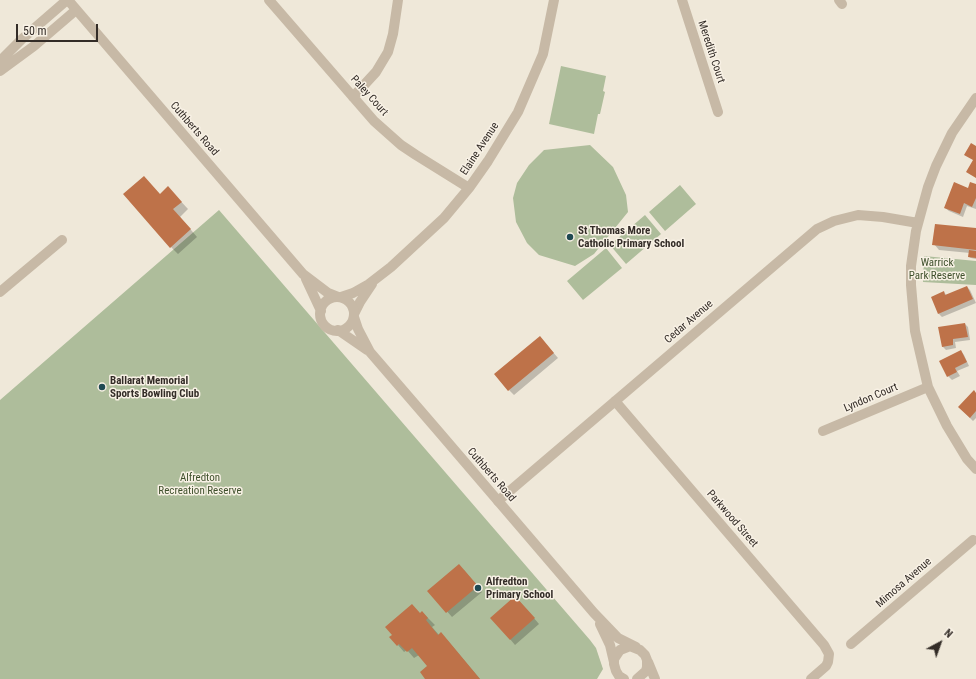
<!DOCTYPE html>
<html>
<head>
<meta charset="utf-8">
<style>
	body { margin:0 }
	#map { position:relative; width:976px; height:679px; overflow:hidden; background:#efe8d9; font-family:"Roboto Condensed",sans-serif }
	canvas { display:block }
	.north { position:absolute; left:920px; top:623px; width:40px; height:40px; -webkit-text-stroke:3px #f8f1e5; paint-order:stroke; rotate:41deg; font-size:11px; font-weight:700; line-height:16px; text-align:center; color:#332c27 }
	.north::after { content:''; display:block; margin:auto; width:14px; height:18px; background:#332c27; clip-path:polygon(50% 0,100% 100%,50% 72%,0 100%) }
	.scale { position:absolute; left:16px; top:24px; width:82px; height:18px; box-sizing:border-box; border:2px solid #332c27; border-top:0; padding-left:5px; font-size:12px; line-height:14px; white-space:nowrap; color:#332c27; -webkit-text-stroke:3px #f8f1e5; paint-order:stroke }
</style>
</head>
<body>
<div id="map">
<canvas width="976" height="679"></canvas>
<div class="north">N</div>
<div class="scale">50 m</div>
</div>
<script>
const context = document.querySelector('canvas').getContext('2d');
context.lineJoin = 'round';
function paint(path, color) { context.fillStyle = color; context.fill(path, 'evenodd'); }
const shape = rows => new Path2D(rows.map(r => 'M' + r).join(''));
function strokePath(path, color, width, dash) { context.strokeStyle = color; context.lineWidth = width; context.lineCap = dash ? 'butt' : 'round'; context.setLineDash(dash || []); context.stroke(path); }
function drawText(font, color, halo, rows, align = 'center') {
  context.font = font + ' "Roboto Condensed",sans-serif'; context.lineWidth = 3; context.setLineDash([]); context.textBaseline = 'middle'; context.strokeStyle = halo; context.fillStyle = color; for (const [text, x, y, turn = 0] of rows) {
    context.save(); context.translate(x, y); context.rotate((+turn || 0) * Math.PI / 180); context.textAlign = isNaN(turn) ? turn : align; if (halo) context.strokeText(text, 0, 0); context.fillText(text, 0, 0); context.restore();
  }
}
paint(shape([
	[561,66,606,76,603,91,605,92,600,114,598,114,594,134,549,124],
	[590,145,613,167,626,195,628,212,594,254,575,266,539,255,527,243,516,222,513,198,517,183,529,165,544,150],
	[680,185,696,204,665,231,649,212],
	[219,210,590,640,596,648,603,669,597,679,0,679,0,400],
	[645,215,661,234,626,264,610,245],
	[606,248,622,268,583,300,567,281],
	[924,256,976,261,976,285,923,282]
]), '#aebd9b');
paint(shape([
	[976,185,976,209,967,206,963,217,949,211,945,208,968,189],
	[160,195,175,195,188,209,180,217,197,237,178,254,171,247],
	[976,229,976,259,971,258,969,257,970,253,939,250,934,244],
	[967,287,970,290,976,303,942,317,939,314,944,292,947,296],
	[965,324,968,327,970,340,955,342,956,348,946,350,942,346],
	[545,343,558,358,514,395,509,390],
	[961,351,964,355,969,366,957,371,960,376,952,380,948,376,941,361],
	[976,394,976,418,973,421,959,407],
	[464,570,482,592,452,617,429,591],
	[520,602,539,624,515,645,510,639],
	[422,612,435,625,432,627,439,635,448,641,480,679,427,679,428,666,419,655,414,658,407,650,404,652,398,645]
]), '#0003');
paint(shape([
	[971,143,976,146,976,178,966,172,973,160,964,155],
	[144,176,160,194,168,186,182,202,173,209,191,229,170,248,123,194],
	[954,182,968,188,970,182,976,184,976,198,972,207,964,203,960,214,944,208],
	[935,224,976,228,976,250,932,245],
	[969,250,976,251,976,258,968,257],
	[967,286,973,299,938,314,931,297,944,291,945,295],
	[965,323,968,337,953,339,953,345,942,347,938,327],
	[540,336,554,353,508,391,494,374],
	[961,350,967,362,955,368,957,372,947,377,939,361],
	[974,390,976,393,976,411,970,418,958,407],
	[459,564,478,586,446,613,427,591],
	[515,596,535,618,510,640,490,618],
	[412,604,420,613,422,611,428,618,426,620,438,635,441,632,480,679,425,679,420,672,427,666,412,648,407,652,399,644,397,646,389,637,392,635,385,627]
]), '#be7249');
strokePath(shape([
	[269,0,374,121,401,145,416,155,469,188],
	[682,0,718,112],
	[839,0,842,4],
	[353,97,376,72,388,52,393,34,398,0],
	[976,98,952,133,936,166,928,187,916,231,911,266,911,285,915,331,928,387,947,426,967,459,976,469],
	[0,292,62,240],
	[341,297,353,293,369,284,391,267,444,218,469,188,488,161,518,112,543,54,554,0],
	[354,314,360,302,372,284],
	[615,401,824,645,829,654,828,662,826,666,811,679],
	[823,431,928,387],
	[498,501,817,229,834,221,858,215,883,217,918,223],
	[851,644,973,540]
]), '#c7b9a6', 10);
strokePath(shape([
	[68,0,303,274,328,293,338,297],
	[0,61,22,39,67,0],
	[0,71,34,46,76,10],
	[306,279,321,311],
	'320 314a17 17 0 1 1 34 0a17 17 0 1 1-34 0Z',
	[354,317,358,329,370,352,439,432,594,613,618,638,636,647],
	[338,330,367,350],
	[600,624,610,645,614,662],
	[648,662,655,679],
	[624,679,619,676,616,671,614,664,614,659,620,650,630,646,640,650,645,655,647,660,647,667,646,671,637,679]
]), '#c7b9a6', 10);
for (const [x, y, r, color] of [
	[570,237,4,"#1f4952"],
	[102,387,4,"#1f4952"],
	[478,588,4,"#1f4952"]
]) { const dot = new Path2D(); dot.arc(x, y, r, 0, 2 * Math.PI); context.fillStyle = color; context.fill(dot); strokePath(dot, '#f8f1e5', 1.5); }
drawText('11px', '#332c27', '#f8f1e5', [
	["Meredith Court",711,52,72],
	["Paley Court",369,96,48],
	["Cuthberts Road",194,129,49],
	["Elaine Avenue",480,149,-57],
	["Cedar Avenue",689,322,-41],
	["Lyndon Court",871,398,-23],
	["Cuthberts Road",491,475,49],
	["Parkwood Street",732,519,49],
	["Mimosa Avenue",904,583,-41]
]);
drawText('bold 11px', '#332c27', '#f8f1e5', [
	["St Thomas More",578,231],
	["Catholic Primary School",578,244],
	["Ballarat Memorial",110,381],
	["Sports Bowling Club",110,394],
	["Alfredton",486,582],
	["Primary School",486,595]
], 'left');
drawText('11px', '#3f502c', '#f8f1e5', [
	["Warrick",937,263],
	["Park Reserve",937,276],
	["Alfredton",200,478],
	["Recreation Reserve",200,491]
]);
</script>
</body>
</html>
